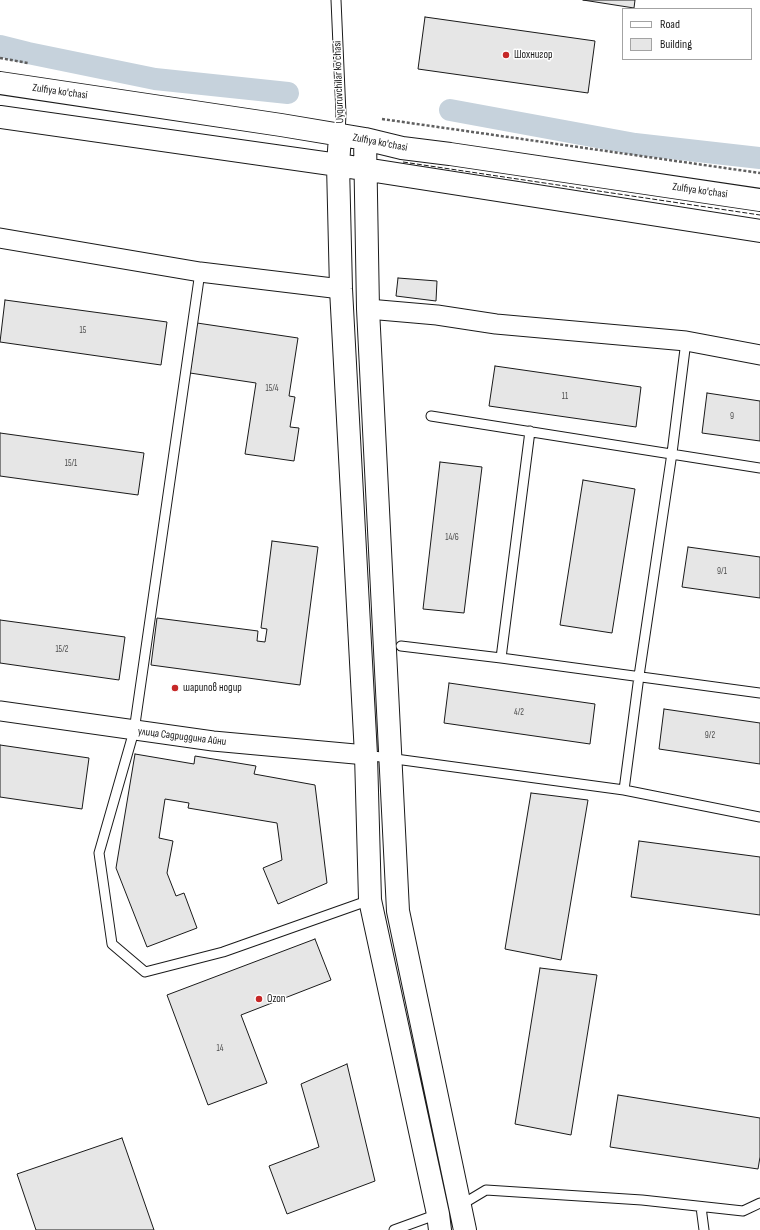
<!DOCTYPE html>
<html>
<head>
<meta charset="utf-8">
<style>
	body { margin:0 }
	#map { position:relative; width:760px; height:1230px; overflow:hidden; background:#fff; font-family:"Sofia Sans Condensed",sans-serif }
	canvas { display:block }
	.legend { position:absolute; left:622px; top:8px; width:130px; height:52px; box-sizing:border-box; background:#fff; border:1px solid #a3a3a3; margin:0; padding:5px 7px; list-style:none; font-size:12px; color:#1a1a1a }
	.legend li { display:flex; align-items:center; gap:8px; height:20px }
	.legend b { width:20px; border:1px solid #a3a3a3 }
</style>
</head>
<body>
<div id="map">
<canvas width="760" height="1230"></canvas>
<ul class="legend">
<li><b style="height:5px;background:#fff"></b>Road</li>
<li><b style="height:11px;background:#e6e6e6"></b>Building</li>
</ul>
</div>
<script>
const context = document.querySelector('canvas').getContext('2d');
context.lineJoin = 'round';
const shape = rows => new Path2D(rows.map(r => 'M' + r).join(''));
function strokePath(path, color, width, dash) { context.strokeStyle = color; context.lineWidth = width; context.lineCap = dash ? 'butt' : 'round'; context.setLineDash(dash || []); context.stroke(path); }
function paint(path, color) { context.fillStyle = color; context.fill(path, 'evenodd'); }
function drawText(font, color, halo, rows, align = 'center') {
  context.font = font + ' "Sofia Sans Condensed",sans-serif'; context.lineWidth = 3; context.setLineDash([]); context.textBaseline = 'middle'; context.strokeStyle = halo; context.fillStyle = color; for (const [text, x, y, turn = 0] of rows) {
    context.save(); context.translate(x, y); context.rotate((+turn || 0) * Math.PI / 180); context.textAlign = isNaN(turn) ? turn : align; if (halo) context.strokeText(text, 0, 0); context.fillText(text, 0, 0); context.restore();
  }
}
strokePath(shape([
	[0,46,28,53,155,79,288,93],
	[450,110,635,144,760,158]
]), '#c6d2dc', 22);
const building = shape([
	[583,0,635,0,634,8,583,0],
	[425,17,595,41,588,93,418,69,425,17],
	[398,278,437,281,436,301,396,296,398,278],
	[5,300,167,322,161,365,0,342,5,300],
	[197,323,298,338,289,396,295,397,290,427,299,428,294,461,245,454,256,383,190,373,197,323],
	[495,366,641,387,636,427,489,406,495,366],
	[707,393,760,401,760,441,702,433,707,393],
	[0,433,144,453,138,495,0,476,0,433],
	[440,462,482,467,464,613,423,609,440,462],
	[583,480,635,489,612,633,560,625,583,480],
	[272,541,318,547,300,685,151,665,157,618,258,631,257,641,265,642,267,629,261,628,272,541],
	[688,547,760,557,760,598,682,587,688,547],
	[0,620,125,637,119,680,0,663,0,620],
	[449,683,595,704,590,744,444,723,449,683],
	[664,709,760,723,760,764,659,749,664,709],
	[0,745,89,758,82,809,0,797,0,745],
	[135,754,194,764,195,756,256,766,254,774,315,785,327,883,278,904,263,868,282,860,277,823,188,808,189,803,165,799,159,838,173,841,167,873,176,896,184,893,197,928,147,947,116,868,135,754],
	[531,793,588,800,561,960,505,949,531,793],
	[639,841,760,857,760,915,631,897,639,841],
	[315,939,331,980,241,1015,267,1083,208,1105,167,995,315,939],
	[540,968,597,975,571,1135,515,1124,540,968],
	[347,1064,375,1181,287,1214,269,1166,319,1147,301,1084,347,1064],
	[618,1095,760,1118,760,1157,758,1169,610,1147,618,1095],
	[122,1138,154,1230,36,1230,17,1174,122,1138]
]);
paint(building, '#e6e6e6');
strokePath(building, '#1a1a1a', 1);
const lane = shape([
	[336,0,341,114,340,134],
	[200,272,134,731,99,853,112,944,145,972,223,952,370,900],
	[431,416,760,468],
	[401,646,501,658,760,693],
	[501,658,530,431],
	[366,755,624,790,760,817],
	[624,790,639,676,672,453,686,341],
	[461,1205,486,1190,642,1200,743,1211,760,1203],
	[701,1207,704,1230],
	[394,1230,438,1214]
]);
const street = shape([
	[0,238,200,272,341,289],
	[368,309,437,315,496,324,686,341,760,355],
	[0,711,213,741,366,755]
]);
const secondary = shape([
	[0,83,281,125,365,139,402,148,450,154,760,200],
	[0,117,338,165,760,231],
	[340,136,338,165,341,289,366,755,370,900,438,1214,440,1230],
	[365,139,368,309,398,911,465,1230]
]);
strokePath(lane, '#1a1a1a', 11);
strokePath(street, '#1a1a1a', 21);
strokePath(secondary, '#1a1a1a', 24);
strokePath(shape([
	[0,58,28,63],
	[382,119,760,173]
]), '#5f5f5f', 2.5, [3, 2]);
strokePath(lane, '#fff', 9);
strokePath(street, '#fff', 19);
strokePath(secondary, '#fff', 22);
strokePath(shape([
	[403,162,760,215]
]), '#1a1a1a', 1, [5, 2]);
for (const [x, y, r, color] of [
	[506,55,4,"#c62828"],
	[175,688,4,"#c62828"],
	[259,999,4,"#c62828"]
]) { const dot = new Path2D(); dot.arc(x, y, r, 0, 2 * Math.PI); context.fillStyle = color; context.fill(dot); strokePath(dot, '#fff', 1.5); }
drawText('9px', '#4d4d4d', null, [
	["15",83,331],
	["15/4",272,389],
	["11",565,397],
	["9",732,417],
	["15/1",71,464],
	["14/6",452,538],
	["9/1",722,572],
	["15/2",62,650],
	["4/2",519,713],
	["9/2",710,736],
	["14",220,1049]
]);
drawText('11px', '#1a1a1a', '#fff', [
	["Шохнигор",514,55],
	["шарипов нодир",183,688],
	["Ozon",267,999]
], 'left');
drawText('11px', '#1a1a1a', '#fff', [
	["Uyquruvchilar ko'chasi",339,82,-92],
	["Zulfiya ko'chasi",60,92,8],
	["Zulfiya ko'chasi",380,143,11],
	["Zulfiya ko'chasi",700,191,8],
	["улица Садриддина Айни",182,737,7]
]);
</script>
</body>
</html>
